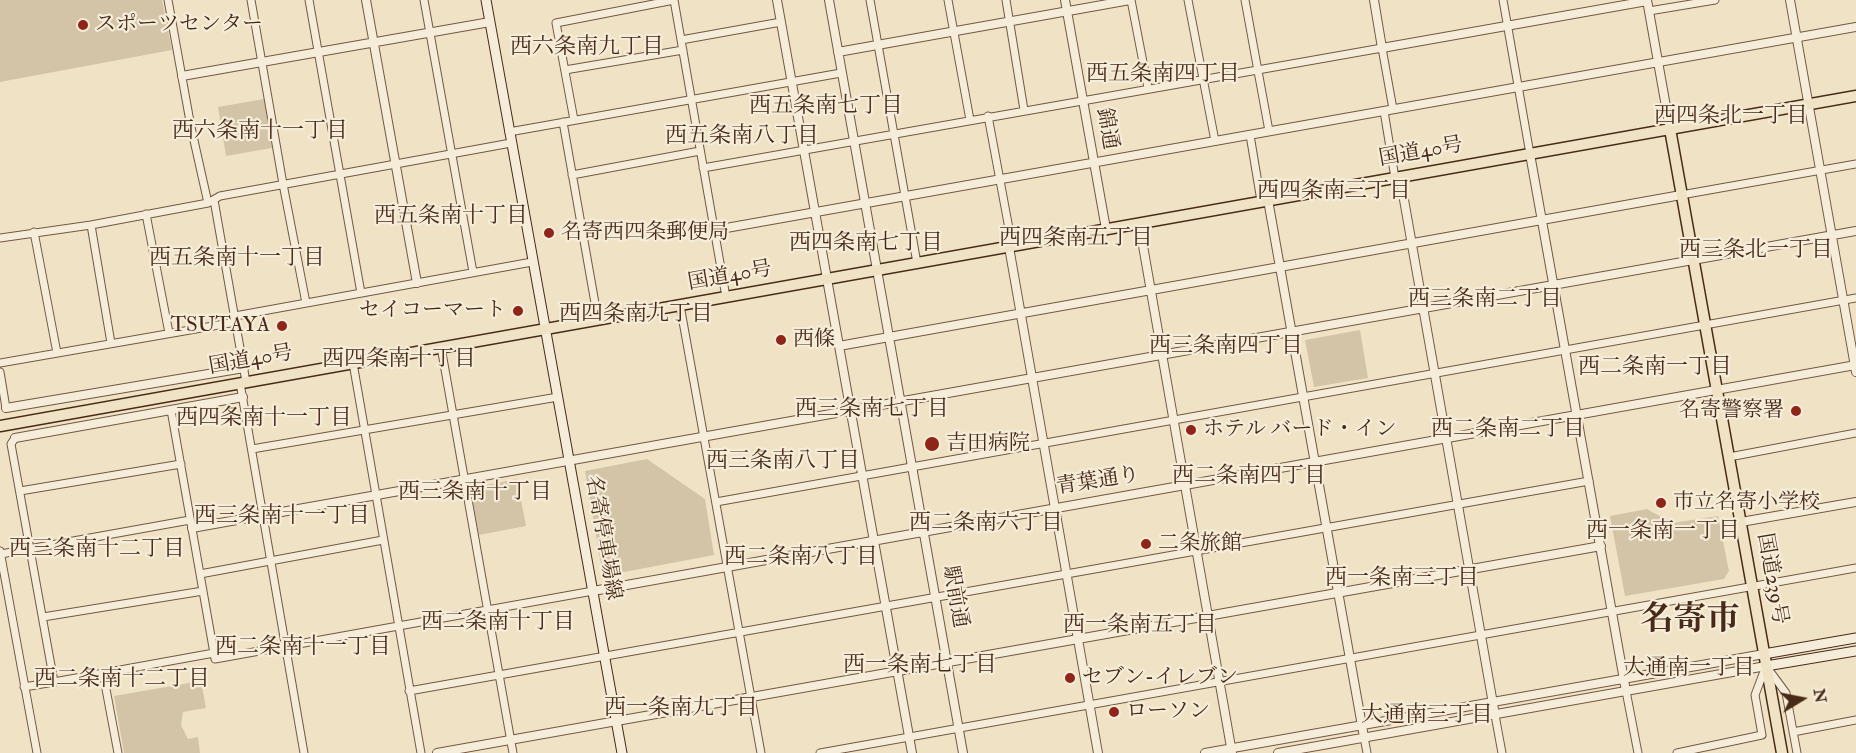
<!DOCTYPE html>
<html>
<head>
<meta charset="utf-8">
<style>
	body { margin:0 }
	#map { position:relative; width:1856px; height:753px; overflow:hidden; background:#f0e3c5; font-family:"IM FELL Double Pica",serif }
	canvas { display:block }
	.north { position:absolute; left:1772px; top:669px; width:60px; height:60px; -webkit-text-stroke:4px #f5edd9; paint-order:stroke; rotate:80deg; font-size:16px; font-weight:700; line-height:24px; text-align:center; color:#482a18 }
	.north::after { content:''; display:block; margin:auto; width:21px; height:27px; background:#482a18; clip-path:polygon(50% 0,100% 100%,50% 72%,0 100%) }
</style>
</head>
<body>
<div id="map">
<canvas width="1856" height="753"></canvas>
<div class="north">N</div>
</div>
<script>
const context = document.querySelector('canvas').getContext('2d');
context.lineJoin = 'round';
function paint(path, color) { context.fillStyle = color; context.fill(path, 'evenodd'); }
const shape = rows => new Path2D(rows.map(r => 'M' + r).join(''));
function strokePath(path, color, width, dash) { context.strokeStyle = color; context.lineWidth = width; context.lineCap = dash ? 'butt' : 'round'; context.setLineDash(dash || []); context.stroke(path); }
function drawText(font, color, halo, rows, align = 'center') {
  context.font = font + ' "IM FELL Double Pica","Noto Serif JP",serif'; context.lineWidth = 4.5; context.setLineDash([]); context.textBaseline = 'middle'; context.strokeStyle = halo; context.fillStyle = color; for (const [text, x, y, turn = 0] of rows) {
    context.save(); context.translate(x, y); context.rotate((+turn || 0) * Math.PI / 180); context.textAlign = isNaN(turn) ? turn : align; if (halo) context.strokeText(text, 0, 0); context.fillText(text, 0, 0); context.restore();
  }
}
paint(shape([
	[0,0,162,0,172,50,0,82],
	[264,99,272,148,226,156,218,107],
	[1360,330,1368,378,1314,387,1305,340],
	[647,459,705,499,714,555,603,576,585,471],
	[517,479,526,526,479,535,470,488],
	[1647,509,1672,523,1718,516,1729,571,1724,579,1625,596,1610,516],
	[201,681,206,708,183,712,181,725,188,739,198,737,200,753,124,753,114,696]
]), '#d3c4a8');
const minor = shape([
	[168,0,191,127,208,203],
	[251,0,283,184,306,303],
	[309,0,361,293],
	[424,0,473,272],
	[674,0,726,297],
	[870,0,917,263],
	[948,0,970,120],
	[1006,0,1024,110],
	[1131,0,1148,88],
	[1188,0,1215,141],
	[1245,0,1269,131],
	[1503,0,1530,154],
	[1649,11,1715,0],
	[681,40,781,22],
	[565,70,683,50],
	[1384,111,1395,178],
	[988,116,1010,234,1009,247],
	[574,120,556,23,674,0],
	[563,122,598,320],
	[509,132,841,73],
	[1250,135,1261,201],
	[703,168,1382,48,1393,109],
	[572,175,700,151],
	[1681,195,1856,164],
	[214,200,246,382],
	[146,214,169,333],
	[91,225,111,343],
	[34,232,57,353],
	[0,238,91,225,208,203,220,196,511,143],
	[680,305,761,753],
	[235,316,532,262],
	[441,347,513,753],
	[0,363,236,322],
	[353,363,421,753],
	[0,372,6,408],
	[240,383,304,753],
	[171,410,215,659,593,591],
	[15,438,11,444,54,682,214,653],
	[252,449,558,397],
	[1729,457,1856,433],
	[20,491,181,464],
	[716,502,1856,298],
	[0,551,37,753],
	[1,554,190,520],
	[200,574,383,540],
	[43,617,203,591],
	[103,673,118,753],
	[24,687,54,682],
	[409,691,1589,481],
	[1626,691,1638,753],
	[1495,715,1502,753],
	[1793,732,1856,720],
	[1364,737,1367,753],
	[820,753,1856,568],
	[1677,753,1762,735,1755,695,1766,666,1786,693,1797,753]
]);
const tertiary = shape([
	[366,0,417,283],
	[777,0,912,753],
	[829,0,963,753],
	[1065,0,1106,229],
	[1374,0,1382,48,1647,1],
	[1647,0,1670,129],
	[1790,0,1856,372],
	[838,52,1130,0],
	[182,76,490,22],
	[1530,154,1626,691],
	[1400,177,1495,715],
	[1268,200,1364,737],
	[1139,223,1232,753],
	[715,230,1856,27],
	[1009,247,1098,753],
	[839,346,1681,195],
	[6,408,244,368],
	[15,438,243,397],
	[1741,522,1856,502],
	[192,528,1856,231],
	[593,591,1856,365],
	[437,753,1601,546],
	[1205,753,1764,654],
	[1278,753,1766,666]
]);
const secondary = shape([
	[486,0,622,753],
	[1764,654,1856,638],
	[1766,666,1856,651]
]);
const trunk = shape([
	[1670,129,1782,753],
	[0,426,1856,96]
]);
strokePath(minor, '#725843', 9);
strokePath(tertiary, '#725843', 10);
strokePath(secondary, '#482a18', 11);
strokePath(trunk, '#482a18', 13);
strokePath(minor, '#f5edd9', 7);
strokePath(tertiary, '#f5edd9', 8);
strokePath(secondary, '#f5edd9', 9);
strokePath(trunk, '#f0e3c5', 10);
for (const [x, y, r, color] of [
	[83,25,6,"#8f2418"],
	[549,233,6,"#8f2418"],
	[518,311,6,"#8f2418"],
	[282,326,6,"#8f2418"],
	[781,340,6,"#8f2418"],
	[1796,411,6,"#8f2418"],
	[1191,430,6,"#8f2418"],
	[932,444,8,"#8f2418"],
	[1661,503,6,"#8f2418"],
	[1146,544,6,"#8f2418"],
	[1070,678,6,"#8f2418"],
	[1114,712,6,"#8f2418"]
]) { const dot = new Path2D(); dot.arc(x, y, r, 0, 2 * Math.PI); context.fillStyle = color; context.fill(dot); strokePath(dot, '#f5edd9', 2); }
drawText('21px', '#482a18', '#f5edd9', [
	["スポーツセンター",95,25],
	["名寄西四条郵便局",561,233],
	["セイコーマート",506,311,"right"],
	["TSUTAYA",270,326,"right"],
	["西條",793,340],
	["名寄警察署",1784,411,"right"],
	["ホテル バード・イン",1203,430],
	["吉田病院",946,444],
	["市立名寄小学校",1673,503],
	["二条旅館",1158,544],
	["セブン-イレブン",1082,678],
	["ローソン",1126,712]
], 'left');
drawText('21px', '#482a18', '#f5edd9', [
	["錦通",1106,129,80],
	["国道40号",1421,153,-10],
	["国道40号",730,277,-10],
	["国道40号",251,361,-10],
	["青葉通り",1098,482,-9],
	["名寄停車場線",602,538,80],
	["国道239号",1771,579,80],
	["駅前通",954,597,80]
]);
drawText('22px', '#482a18', '#f5edd9', [
	["西六条南九丁目",587,48],
	["西五条南四丁目",1163,75],
	["西五条南七丁目",826,107],
	["西四条北一丁目",1731,117],
	["西六条南十一丁目",260,132],
	["西五条南八丁目",742,137],
	["西四条南三丁目",1334,192],
	["西五条南十丁目",451,217],
	["西四条南五丁目",1076,239],
	["西四条南七丁目",866,244],
	["西三条北一丁目",1756,251],
	["西五条南十一丁目",237,259],
	["西三条南二丁目",1485,300],
	["西四条南九丁目",636,315],
	["西三条南四丁目",1226,347],
	["西四条南十丁目",399,360],
	["西二条南一丁目",1655,368],
	["西三条南七丁目",872,410],
	["西四条南十一丁目",264,419],
	["西二条南二丁目",1508,430],
	["西三条南八丁目",783,462],
	["西二条南四丁目",1249,477],
	["西三条南十丁目",475,493],
	["西三条南十一丁目",282,517],
	["西二条南六丁目",986,524],
	["西一条南一丁目",1663,532],
	["西三条南十二丁目",97,550],
	["西二条南八丁目",801,558],
	["西一条南三丁目",1402,579],
	["西二条南十丁目",498,623],
	["西一条南五丁目",1140,626],
	["西二条南十一丁目",303,648],
	["西一条南七丁目",920,666],
	["大通南一丁目",1689,669],
	["西二条南十二丁目",122,680],
	["西一条南九丁目",681,709],
	["大通南三丁目",1427,716]
]);
drawText('bold 33px', '#482a18', '#f5edd9', [
	["名寄市",1690,622]
]);
</script>
</body>
</html>
